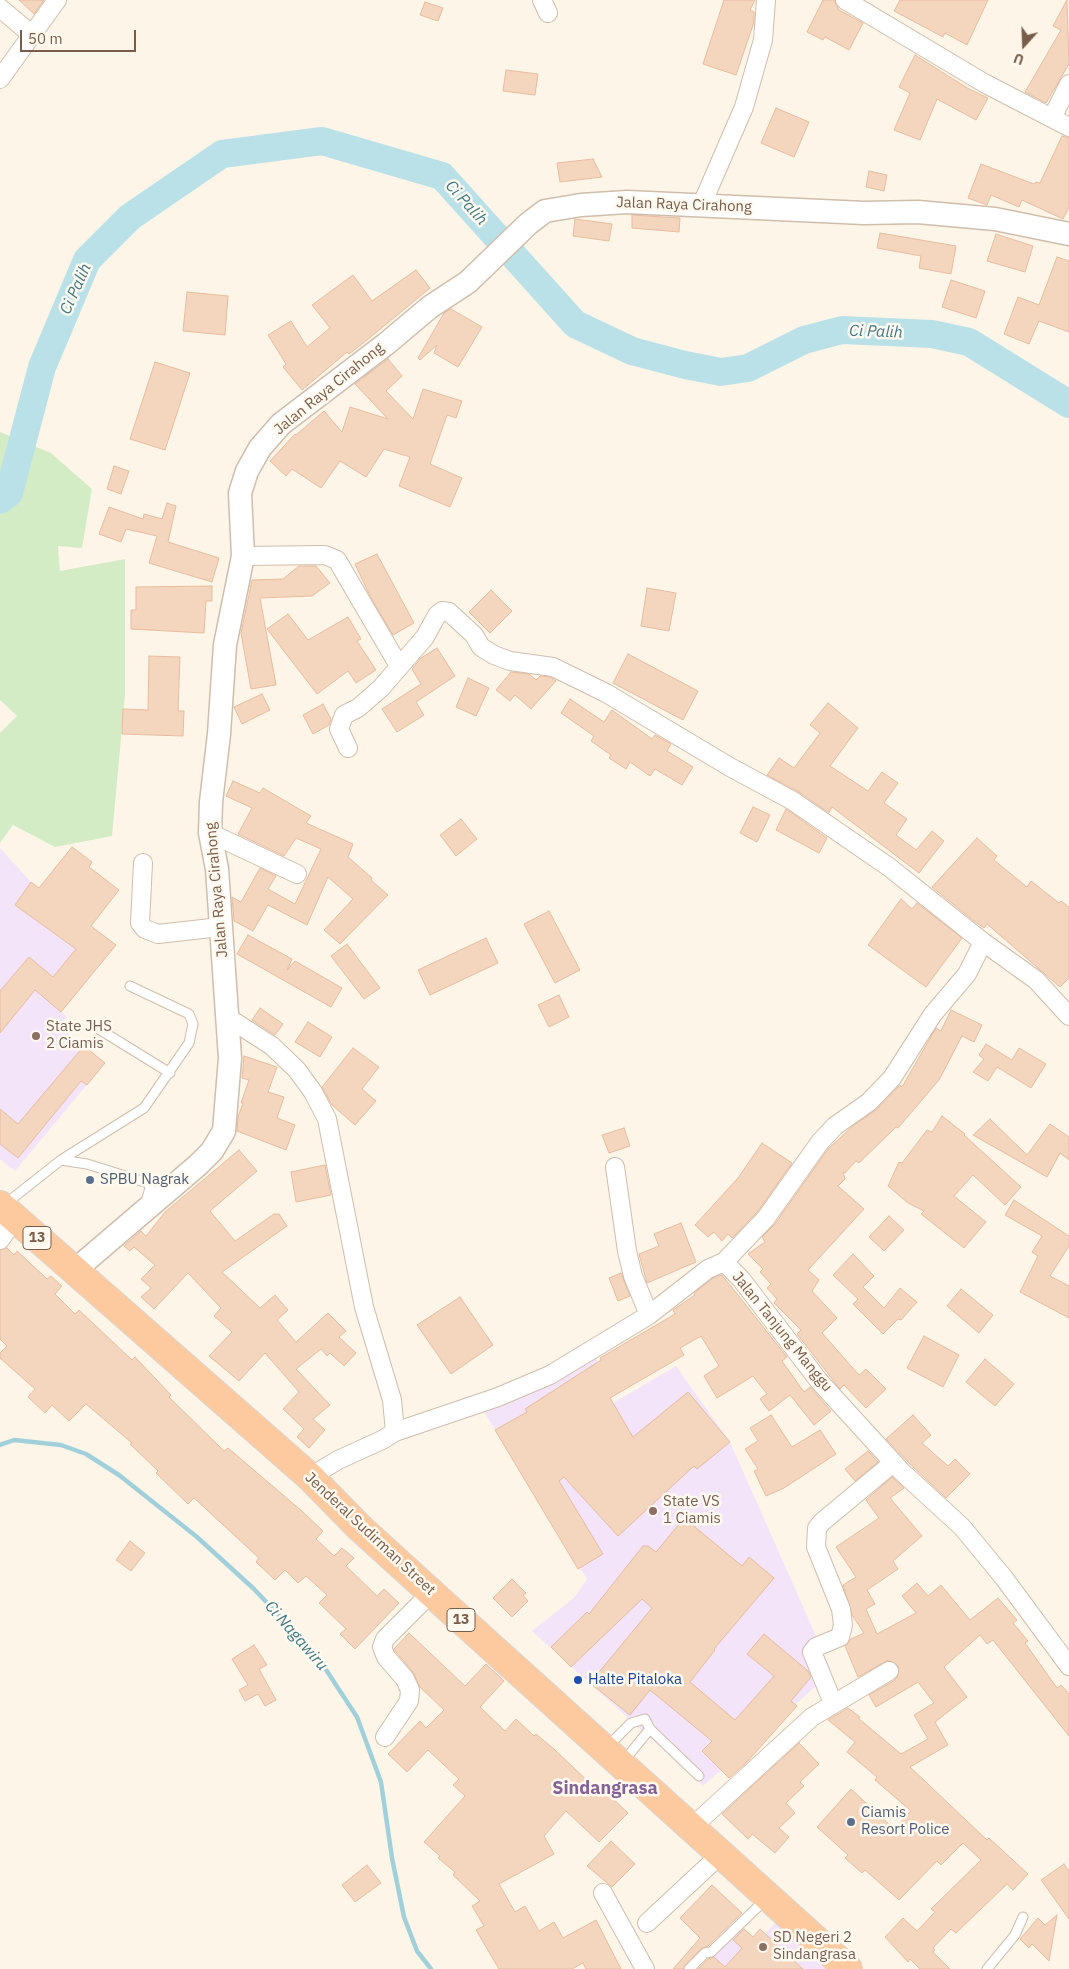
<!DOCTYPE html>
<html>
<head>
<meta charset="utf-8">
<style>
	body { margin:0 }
	#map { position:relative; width:1069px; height:1969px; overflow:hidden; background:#fdf6e8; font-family:"IBM Plex Sans",sans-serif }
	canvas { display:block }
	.north { position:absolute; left:999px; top:20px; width:50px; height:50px; -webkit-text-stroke:4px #fff9ef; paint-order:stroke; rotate:200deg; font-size:14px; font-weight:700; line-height:20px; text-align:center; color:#795c4a }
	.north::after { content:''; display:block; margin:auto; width:18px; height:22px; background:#795c4a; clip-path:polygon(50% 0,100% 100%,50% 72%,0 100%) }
	.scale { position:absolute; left:20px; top:30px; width:116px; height:22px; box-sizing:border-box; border:2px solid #795c4a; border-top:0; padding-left:6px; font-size:15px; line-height:18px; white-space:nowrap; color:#795c4a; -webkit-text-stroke:4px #fff9ef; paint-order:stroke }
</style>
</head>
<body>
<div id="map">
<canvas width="1069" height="1969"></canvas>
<div class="north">U</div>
<div class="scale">50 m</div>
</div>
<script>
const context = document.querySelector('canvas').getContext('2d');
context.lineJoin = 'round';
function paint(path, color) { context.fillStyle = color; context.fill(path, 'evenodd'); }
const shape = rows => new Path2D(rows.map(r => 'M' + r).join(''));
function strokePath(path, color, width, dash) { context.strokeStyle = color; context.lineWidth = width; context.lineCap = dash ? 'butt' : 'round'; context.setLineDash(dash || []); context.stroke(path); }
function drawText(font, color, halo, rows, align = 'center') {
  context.font = font + ' "IBM Plex Sans",sans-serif'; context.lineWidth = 5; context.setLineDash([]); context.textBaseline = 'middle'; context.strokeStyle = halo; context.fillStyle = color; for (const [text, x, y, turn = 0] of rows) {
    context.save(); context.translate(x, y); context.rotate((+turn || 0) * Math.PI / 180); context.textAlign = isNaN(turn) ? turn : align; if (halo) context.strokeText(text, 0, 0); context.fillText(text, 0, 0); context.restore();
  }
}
paint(shape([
	[0,848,31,882,116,945,61,1012,67,1017,60,1027,105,1063,15,1171,0,1159],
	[592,1346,613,1403,676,1366,730,1442,832,1672,703,1786,532,1631,574,1598,587,1579,483,1410],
	[776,1922,829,1969,725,1969,715,1961,716,1959,713,1956,742,1927,753,1937,760,1929,765,1934]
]), '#f3e4fa');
paint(shape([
	[0,432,51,453,92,489,82,548,58,546,60,571,125,559,125,695,112,836,55,847,13,825,0,843,0,733,17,716,0,700]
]), '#d4ecc5');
strokePath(shape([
	[0,1445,14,1440,61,1445,86,1454,119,1475,197,1537,254,1589,317,1656,357,1717,381,1782,392,1858,404,1917,417,1951,431,1969]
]), '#a1d0db', 4.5);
strokePath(shape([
	[0,500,9,493,42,367,87,260,130,217,222,154,322,141,442,176,575,324,632,351,685,365,721,372,748,368,804,340,842,330,932,334,969,342,1069,404]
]), '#bbe1e8', 28);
const building = shape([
	[19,0,44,0,34,14,19,0],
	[724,0,755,0,750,10,754,12,754,22,736,75,703,64,724,0],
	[823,0,834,0,839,10,863,23,849,50,825,37,823,40,807,32,823,0],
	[900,0,988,0,967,45,945,33,943,37,894,11,900,0],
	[1067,0,1069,64,1046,103,1025,92,1061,30,1053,26,1067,0],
	[425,2,443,8,438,21,420,15,425,2],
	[915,55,969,89,988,98,976,120,937,99,920,140,894,130,910,93,899,87,915,55],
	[506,70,538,74,535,95,503,91,506,70],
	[776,108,809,122,794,157,761,143,776,108],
	[1062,136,1069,138,1069,207,1063,219,1022,200,1019,207,991,195,987,205,968,198,981,164,1034,184,1036,182,1040,183,1062,136],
	[593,159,602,177,560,182,557,163,593,159],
	[869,171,887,175,884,191,866,187,869,171],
	[632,215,680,218,679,232,632,228,632,215],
	[575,219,612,224,609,241,573,236,575,219],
	[880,233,956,246,951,274,919,268,921,256,877,248,880,233],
	[996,234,1033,246,1025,272,987,261,996,234],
	[1057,257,1069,261,1069,332,1039,321,1029,344,1004,334,1018,297,1039,305,1057,257],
	[416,270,430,288,367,340,349,354,347,352,302,390,283,367,286,364,268,335,291,321,307,347,330,328,312,305,353,275,372,301,416,270],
	[951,280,985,291,976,318,942,307,951,280],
	[187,292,228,296,225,335,183,331,187,292],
	[451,309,482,327,458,367,434,353,437,345,420,360,418,358,444,313,451,309],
	[388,359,402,376,386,391,413,419,423,389,462,401,456,418,447,415,430,464,462,478,450,507,399,486,410,457,384,449,366,477,340,461,321,488,292,469,286,476,270,461,295,434,296,435,324,411,342,432,350,407,388,419,355,384,388,359],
	[155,362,190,373,165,450,130,439,155,362],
	[114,466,129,471,121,494,107,489,114,466],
	[167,503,176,506,168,542,219,558,212,582,149,563,157,536,126,529,121,542,99,534,109,507,143,519,144,514,162,519,167,503],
	[377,554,414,623,393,635,370,596,355,564,377,554],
	[299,566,316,566,330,583,312,596,260,598,276,685,251,689,241,633,252,580,283,579,299,566],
	[212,586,212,601,206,601,204,633,131,629,131,610,136,610,136,587,212,586],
	[647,588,676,593,669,631,641,626,647,588],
	[491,590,512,611,490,633,469,612,491,590],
	[288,614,308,640,348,617,361,639,357,641,376,670,356,683,348,671,317,694,267,629,288,614],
	[437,648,455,676,416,702,424,715,397,732,382,709,421,684,412,669,421,658,437,648],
	[628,654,698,691,683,720,613,683,628,654],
	[149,656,180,657,178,711,184,711,183,736,122,734,123,709,148,710,149,656],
	[511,672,529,674,536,680,540,676,550,677,556,681,531,709,515,695,510,701,496,690,511,672],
	[468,678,489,688,476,716,456,707,468,678],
	[262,694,270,710,242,724,234,707,262,694],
	[570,699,604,722,612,710,652,739,655,735,671,744,667,751,693,767,682,785,655,769,650,776,630,762,626,769,609,758,611,755,591,741,594,736,561,713,570,699],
	[828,703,858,728,830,766,868,791,882,772,898,783,884,803,907,819,896,835,916,850,932,831,944,841,919,873,832,807,829,813,799,792,767,775,779,758,794,768,820,733,810,725,828,703],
	[323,704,331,719,329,725,313,734,303,715,323,704],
	[233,781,260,793,263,788,311,816,306,823,353,844,348,857,372,878,371,880,388,895,340,944,324,930,353,899,328,877,307,925,268,905,253,931,234,921,232,897,241,902,260,868,276,876,268,889,295,904,321,849,296,838,284,856,238,834,252,808,226,796,233,781],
	[753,807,770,815,757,842,740,833,753,807],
	[786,809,827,838,819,853,776,830,786,809],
	[461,819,477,839,456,856,440,835,461,819],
	[977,838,997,856,994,860,1027,887,1031,881,1059,903,1061,901,1069,907,1069,978,1060,987,987,924,984,928,974,921,932,887,977,838],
	[72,847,92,862,89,867,119,890,91,926,116,945,61,1012,35,990,0,1033,0,991,29,957,53,977,76,949,15,905,31,882,39,888,72,847],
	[901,899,912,909,917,903,962,938,926,987,868,945,901,899],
	[549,911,580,970,555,983,524,924,549,911],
	[248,935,292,959,287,970,295,961,342,988,331,1007,237,954,248,935],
	[486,938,498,963,430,995,418,970,486,938],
	[347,944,380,988,364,999,331,956,347,944],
	[559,995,569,1017,549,1027,538,1005,559,995],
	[260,1008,283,1024,275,1035,252,1020,260,1008],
	[951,1010,982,1025,974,1042,962,1036,939,1080,898,1128,896,1127,859,1163,856,1161,845,1173,843,1172,845,1179,838,1186,864,1209,808,1270,819,1280,812,1291,837,1318,822,1333,859,1375,866,1369,886,1389,866,1408,844,1385,840,1389,797,1334,801,1330,774,1303,777,1299,767,1288,771,1284,760,1272,763,1269,748,1254,765,1242,762,1237,775,1224,828,1149,853,1126,877,1109,900,1085,902,1087,936,1028,941,1031,951,1010],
	[308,1022,332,1037,320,1057,295,1042,308,1022],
	[986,1044,1012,1060,1019,1048,1046,1064,1031,1088,997,1067,988,1081,973,1072,984,1059,979,1055,986,1044],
	[84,1046,105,1063,87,1085,81,1081,18,1158,0,1144,0,1109,18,1124,84,1046],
	[353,1048,379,1067,362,1089,376,1101,355,1125,332,1105,322,1087,353,1048],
	[244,1056,277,1067,268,1092,284,1097,277,1118,295,1125,286,1150,237,1131,238,1117,243,1103,241,1103,249,1080,242,1078,244,1056],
	[942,1116,965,1134,964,1135,1021,1187,1005,1205,973,1175,954,1196,986,1222,964,1248,921,1214,924,1211,908,1203,888,1186,899,1162,902,1163,927,1130,932,1132,942,1116],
	[990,1119,1027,1155,1050,1124,1069,1137,1069,1160,1060,1153,1047,1177,973,1135,990,1119],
	[624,1128,630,1146,609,1153,602,1135,624,1128],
	[762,1143,792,1163,758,1211,732,1238,728,1234,722,1241,714,1232,708,1237,695,1225,738,1178,762,1143],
	[239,1150,257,1171,210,1211,235,1241,274,1214,279,1214,287,1226,222,1272,260,1308,275,1295,288,1310,277,1320,296,1342,328,1313,346,1331,339,1337,356,1353,344,1366,330,1353,327,1356,321,1349,296,1369,330,1405,313,1419,325,1430,309,1448,297,1437,304,1429,283,1409,299,1392,265,1353,239,1381,209,1356,232,1332,214,1316,221,1308,188,1273,154,1309,141,1297,151,1288,141,1279,155,1265,134,1247,130,1251,124,1246,141,1231,146,1236,165,1212,239,1150],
	[325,1165,331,1195,296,1202,291,1172,325,1165],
	[1014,1200,1069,1236,1069,1246,1050,1276,1069,1286,1069,1318,1020,1292,1038,1256,1032,1252,1042,1236,1005,1215,1014,1200],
	[889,1216,904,1230,884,1251,869,1237,889,1216],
	[681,1223,696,1262,647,1283,639,1254,659,1246,654,1234,681,1223],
	[7,1248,14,1255,17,1251,47,1279,51,1276,62,1286,55,1294,75,1314,79,1310,132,1360,135,1357,171,1395,169,1397,224,1451,228,1448,303,1512,323,1531,316,1539,334,1556,342,1548,354,1558,346,1566,377,1596,384,1589,399,1603,355,1649,340,1634,346,1629,319,1603,327,1595,306,1576,298,1583,285,1570,275,1580,256,1562,259,1558,194,1498,188,1504,156,1473,158,1471,130,1444,132,1443,86,1404,69,1421,52,1405,45,1413,28,1397,35,1389,0,1358,0,1353,7,1346,0,1339,0,1250,7,1248],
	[853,1254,874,1276,863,1287,884,1308,900,1288,917,1302,901,1320,898,1319,883,1334,853,1304,858,1299,833,1275,853,1254],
	[621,1273,630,1296,618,1301,609,1278,621,1273],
	[722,1275,787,1357,782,1361,804,1392,810,1387,831,1411,814,1425,790,1395,769,1411,760,1399,767,1394,753,1376,717,1398,704,1376,719,1366,701,1336,680,1348,684,1355,610,1398,633,1437,688,1392,730,1442,697,1469,694,1466,618,1536,564,1477,559,1481,603,1554,578,1569,495,1430,527,1412,525,1409,601,1360,600,1358,675,1314,673,1310,695,1295,694,1293,713,1278,722,1275],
	[961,1289,993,1315,979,1333,947,1306,961,1289],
	[460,1297,493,1345,451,1374,417,1325,460,1297],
	[924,1336,959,1355,943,1387,907,1368,924,1336],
	[985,1359,1014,1384,995,1406,966,1382,985,1359],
	[771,1415,792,1447,820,1430,836,1454,784,1488,766,1496,754,1471,758,1469,745,1449,758,1441,750,1428,771,1415],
	[913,1415,931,1435,922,1443,948,1466,955,1459,970,1474,946,1498,910,1464,886,1439,913,1415],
	[868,1451,878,1462,855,1481,845,1469,868,1451],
	[892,1477,904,1488,890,1498,922,1536,893,1561,898,1569,867,1590,875,1604,866,1609,877,1634,916,1613,902,1596,917,1583,928,1596,941,1585,970,1620,998,1598,1017,1620,1013,1623,1028,1641,1025,1643,1057,1688,1061,1685,1069,1694,1069,1736,993,1640,987,1644,980,1635,944,1667,967,1697,935,1722,948,1745,910,1767,987,1840,989,1838,1028,1874,1013,1890,1007,1884,956,1933,951,1929,933,1948,935,1950,933,1952,950,1969,920,1969,910,1959,908,1962,885,1937,903,1918,917,1931,935,1912,931,1909,981,1860,963,1843,941,1865,937,1861,899,1900,865,1870,862,1873,845,1858,848,1855,817,1827,851,1789,894,1829,911,1811,875,1780,877,1777,847,1752,855,1742,828,1720,848,1708,860,1717,858,1718,901,1754,928,1739,914,1715,934,1703,918,1682,876,1707,869,1695,895,1680,898,1676,898,1666,888,1660,858,1677,845,1646,851,1639,864,1633,852,1615,843,1585,856,1577,836,1547,879,1518,866,1500,892,1477],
	[684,1518,742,1566,749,1557,774,1578,714,1649,715,1650,690,1682,735,1720,774,1676,747,1654,764,1634,808,1671,811,1677,791,1701,797,1706,747,1762,729,1778,702,1751,712,1741,650,1690,630,1715,590,1683,652,1608,642,1599,571,1667,551,1647,587,1612,589,1614,643,1546,648,1546,656,1552,684,1518],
	[130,1541,145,1553,131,1571,116,1560,130,1541],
	[512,1579,526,1593,523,1595,528,1601,512,1617,493,1598,512,1579],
	[409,1633,465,1686,486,1664,504,1681,480,1707,505,1731,516,1719,534,1736,536,1734,555,1750,594,1787,597,1784,628,1813,599,1842,566,1811,544,1836,554,1854,499,1884,515,1912,525,1906,539,1931,554,1922,563,1938,596,1920,621,1969,586,1969,583,1963,572,1969,499,1969,476,1930,484,1926,472,1906,480,1901,453,1875,455,1872,438,1858,440,1856,424,1842,465,1796,453,1785,459,1779,428,1750,407,1772,388,1754,420,1721,426,1728,444,1710,420,1687,413,1672,395,1651,394,1649,409,1633],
	[254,1645,267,1665,259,1669,276,1700,265,1706,258,1694,245,1701,239,1690,248,1685,232,1659,254,1645],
	[799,1743,819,1764,800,1782,804,1786,786,1803,795,1813,779,1828,789,1837,775,1853,752,1834,748,1839,722,1814,799,1743],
	[611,1841,635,1864,612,1887,587,1866,611,1841],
	[1064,1864,1069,1871,1069,1919,1041,1880,1064,1864],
	[367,1865,381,1883,355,1902,342,1885,367,1865],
	[712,1885,742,1913,708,1946,701,1949,683,1969,673,1969,700,1938,680,1918,712,1885],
	[1057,1915,1049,1961,1032,1944,1029,1948,1020,1939,1038,1918,1045,1925,1057,1915],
	[744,1929,753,1937,760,1929,803,1969,698,1969,708,1959,714,1957,725,1967,742,1948,733,1940,744,1929]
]);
paint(building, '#f4d5be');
strokePath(building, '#e7bc9e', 1);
const service = shape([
	[97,1028,170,1073],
	[61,1160,87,1164,151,1184,146,1202],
	[4,1205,61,1160,144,1108,189,1043,193,1024,189,1014,130,986],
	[650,1729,699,1776],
	[607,1747,631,1723,645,1719,650,1729,622,1763],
	[689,1969,705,1953,711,1952,767,1898],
	[987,1969,1015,1935,1023,1917]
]);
const minor = shape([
	[542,0,548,13],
	[845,0,984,83,1069,127],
	[0,8,31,34],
	[0,79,57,0],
	[1052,118,1069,84],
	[702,204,744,107,763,40,766,0],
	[243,556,325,555,337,560,399,666],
	[348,748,339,729,344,715,358,708,381,688,425,637,437,615,442,611,449,612,474,635,481,647,494,655,510,661,553,667,606,693,730,767,793,801,889,867,983,942,1036,980,1069,1016],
	[210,833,297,874],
	[143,863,140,923,145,929,158,934,220,927],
	[227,1017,272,1046,297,1070,313,1092,327,1119,364,1307,392,1400,395,1432],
	[615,1167,627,1251,633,1276,649,1315],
	[0,1240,15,1219],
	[724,1262,766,1218,820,1142,835,1126,869,1102,892,1078,933,1014,967,974,983,942],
	[310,1477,338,1460,382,1440,395,1432,498,1397,550,1375,649,1315,708,1269,724,1262,741,1279,819,1381,902,1472,962,1527,1004,1578,1069,1666],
	[833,1703,812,1652,816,1647,840,1637,843,1625,841,1609,816,1547,817,1528,822,1522,893,1463],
	[385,1737,409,1701,410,1690,405,1679,386,1657,382,1647,385,1639,432,1592],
	[691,1828,812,1717,889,1671],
	[603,1893,645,1969],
	[647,1923,720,1855]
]);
const tertiary = shape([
	[75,1270,198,1165,212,1151,224,1131,230,1058,217,869,210,833,211,802,219,734,225,645,243,556,240,493,247,471,260,448,281,424,386,344,430,307,468,282,528,224,545,211,581,205,627,202,864,213,918,212,995,219,1069,234]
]);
const trunk = shape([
	[0,1205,310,1477,359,1527,447,1607,848,1969]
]);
strokePath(service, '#d0bdac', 11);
strokePath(minor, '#d0bdac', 20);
strokePath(tertiary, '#d0bdac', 25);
strokePath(trunk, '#dcd5d0', 30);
strokePath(service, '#fff', 9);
strokePath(minor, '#fff', 18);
strokePath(tertiary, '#fff', 22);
strokePath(trunk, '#fcca9e', 28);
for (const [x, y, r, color] of [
	[36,1036,5,"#8d6e63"],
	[90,1180,5,"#5c6f8a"],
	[653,1511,5,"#8d6e63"],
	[578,1680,5,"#1a4fb4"],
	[851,1822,5,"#5c6f8a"],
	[763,1947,5,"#8d6e63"]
]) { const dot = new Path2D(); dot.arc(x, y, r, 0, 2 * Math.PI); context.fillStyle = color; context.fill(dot); strokePath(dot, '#fff9ef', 2); }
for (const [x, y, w] of [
	[37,1238,28],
	[461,1620,28]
]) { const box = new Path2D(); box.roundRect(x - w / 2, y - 11.5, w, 23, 4); context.fillStyle = '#fff9ef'; context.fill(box); strokePath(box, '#795c4a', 1); }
drawText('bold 14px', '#795c4a', null, [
	["13",37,1238],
	["13",461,1620]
]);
drawText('15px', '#795c4a', '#fff9ef', [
	["Jalan Raya Cirahong",684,205,2],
	["Jalan Raya Cirahong",329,389,-39],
	["Jalan Raya Cirahong",217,890,-95],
	["Jalan Tanjung Manggu",782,1332,51],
	["Jenderal Sudirman Street",370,1534,43]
]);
drawText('15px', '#785e54', '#fff9ef', [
	["State JHS",46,1027],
	["2 Ciamis",46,1044],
	["State VS",663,1502],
	["1 Ciamis",663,1519],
	["SD Negeri 2",773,1938],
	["Sindangrasa",773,1955]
], 'left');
drawText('15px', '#4e5e75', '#fff9ef', [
	["SPBU Nagrak",100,1180],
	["Ciamis",861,1813],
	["Resort Police",861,1830]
], 'left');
drawText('15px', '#164399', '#fff9ef', [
	["Halte Pitaloka",588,1680]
], 'left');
drawText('italic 16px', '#3f7986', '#fff9ef', [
	["Ci Palih",466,203,48],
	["Ci Palih",76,289,-66],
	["Ci Palih",876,332,2],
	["Ci Nagawiru",296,1636,49]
]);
drawText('bold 18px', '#856295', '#fff9ef', [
	["Sindangrasa",605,1789]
]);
</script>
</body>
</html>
